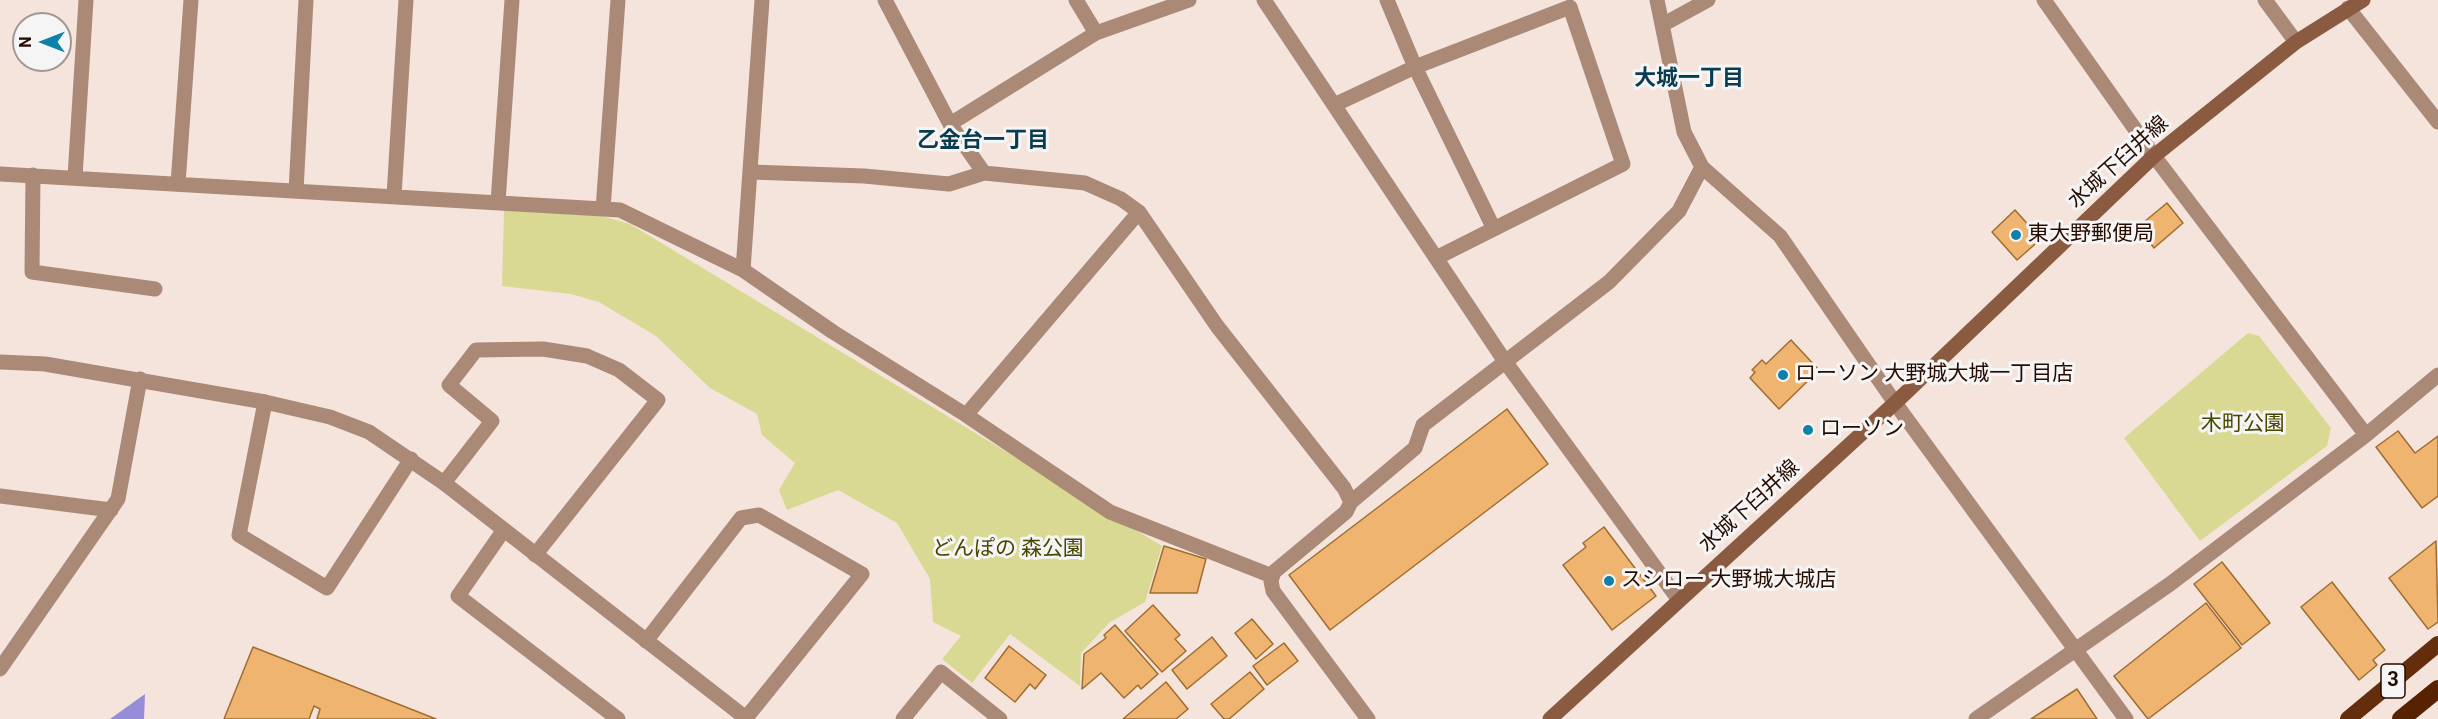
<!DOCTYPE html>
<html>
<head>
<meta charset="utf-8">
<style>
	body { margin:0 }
	#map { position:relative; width:2438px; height:719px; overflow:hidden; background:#f4e4dc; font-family:Roboto,sans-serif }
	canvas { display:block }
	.north { position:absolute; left:12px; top:12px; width:60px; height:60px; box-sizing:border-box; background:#f5f5f5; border:2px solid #a29793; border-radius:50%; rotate:270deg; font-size:16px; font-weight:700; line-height:24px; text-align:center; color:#250b00 }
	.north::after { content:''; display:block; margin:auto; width:21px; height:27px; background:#0d81a8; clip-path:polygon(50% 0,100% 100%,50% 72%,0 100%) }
</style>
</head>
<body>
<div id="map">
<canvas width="2438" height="719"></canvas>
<div class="north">N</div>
</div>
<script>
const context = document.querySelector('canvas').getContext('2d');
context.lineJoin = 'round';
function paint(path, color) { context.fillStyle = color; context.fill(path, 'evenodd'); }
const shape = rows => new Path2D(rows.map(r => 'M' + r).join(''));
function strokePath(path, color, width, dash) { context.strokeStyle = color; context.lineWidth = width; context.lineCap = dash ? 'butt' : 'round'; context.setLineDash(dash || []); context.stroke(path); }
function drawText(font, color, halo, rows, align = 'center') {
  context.font = font + ' Roboto,"Noto Sans JP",sans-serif'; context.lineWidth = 6; context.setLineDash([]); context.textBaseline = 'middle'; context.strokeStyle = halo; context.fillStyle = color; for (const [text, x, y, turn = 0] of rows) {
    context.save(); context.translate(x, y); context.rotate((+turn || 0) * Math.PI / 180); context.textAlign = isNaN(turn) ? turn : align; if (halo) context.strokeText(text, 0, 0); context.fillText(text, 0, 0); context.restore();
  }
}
paint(shape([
	[504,210,602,216,630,224,1162,546,1145,602,1110,622,1081,653,1080,686,1010,634,972,683,942,659,961,636,933,622,930,579,897,523,838,490,787,510,779,490,795,463,762,435,757,414,710,388,656,336,599,302,571,294,502,286],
	[2248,333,2259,336,2331,428,2327,446,2200,541,2124,438]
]), '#d9d994');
paint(shape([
	[145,694,144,719,110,719]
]), '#958dd8');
const building = shape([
	[2167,203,2183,223,2154,248,2138,227,2167,203],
	[2015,210,2041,239,2017,260,1992,232,2015,210],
	[1791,340,1819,370,1779,409,1750,378,1755,372,1752,370,1762,360,1766,364,1791,340],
	[1507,409,1548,464,1330,630,1289,575,1507,409],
	[2398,431,2415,453,2438,436,2438,496,2422,508,2376,447,2398,431],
	[1604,527,1656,596,1612,630,1563,565,1586,547,1583,543,1604,527],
	[2436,541,2438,622,2428,629,2389,578,2436,541],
	[1164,546,1206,559,1197,593,1150,593,1164,546],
	[2222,562,2270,623,2242,645,2194,584,2222,562],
	[2332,582,2385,650,2373,660,2377,665,2359,680,2301,607,2332,582],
	[2206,603,2241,648,2148,719,2114,676,2206,603],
	[1153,605,1180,635,1175,639,1186,651,1162,672,1125,631,1153,605],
	[1252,619,1273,644,1256,659,1235,633,1252,619],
	[1115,625,1158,674,1141,689,1138,685,1124,698,1101,673,1082,689,1084,654,1106,638,1104,635,1115,625],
	[1212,637,1227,656,1187,689,1172,670,1212,637],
	[1284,643,1298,661,1267,685,1253,666,1284,643],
	[1009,646,1046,675,1035,689,1030,684,1015,702,985,678,1009,646],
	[253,647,436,719,317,719,320,709,314,706,309,719,224,719,253,647],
	[1250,672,1264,689,1229,719,1224,719,1211,704,1250,672],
	[1166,682,1188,709,1176,719,1123,719,1166,682],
	[2077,689,2097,719,2031,719,2077,689]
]);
paint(building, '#f0b471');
strokePath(building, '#9f6d2f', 1.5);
strokePath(shape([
	[885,0,950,124,984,173,1085,183,1121,199,1139,212,1217,326,1344,488,1351,502],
	[1076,0,1096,33],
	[1264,0,1504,360,1679,600],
	[1387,0,1415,67,1494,229],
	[1657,0,1684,132,1702,167,1780,236,1895,403,2126,719],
	[2265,0,2296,42],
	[2348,8,2438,122],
	[1664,24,1708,0],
	[1334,105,1415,67,1570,7,1623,164,1436,258],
	[950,124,1096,33,1189,0],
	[751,172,864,176,949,184,984,173],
	[0,174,620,210,743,270,833,332,966,415,1110,512,1272,576],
	[33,175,32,272,155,289],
	[75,177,86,0],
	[178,184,191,0],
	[296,191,306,0],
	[394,196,406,0],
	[498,202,512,0],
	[603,209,618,0],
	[743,270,762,0],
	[265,402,239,535,327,588,411,459],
	[966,415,1139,212],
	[444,483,492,421,449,385,476,350,543,349,587,356,619,370,658,400,535,555],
	[0,496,111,510],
	[503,531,458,596,618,719],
	[646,641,741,518,759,515,862,574,746,718],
	[0,669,118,499,140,379],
	[903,719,941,672,1000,719],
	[1368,719,1273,591,1271,581,1274,572,1346,512,1351,502,1415,448,1423,425,1609,282,1679,211,1702,167]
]), '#ab8977', 15);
strokePath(shape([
	[2044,0,2154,156,2366,435],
	[0,362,45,364,265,402,330,417,369,432,444,483,747,719],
	[1976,719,2170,584,2366,435,2438,375]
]), '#ab8977', 15);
strokePath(shape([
	[1550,719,1895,403,2154,156,2296,42,2363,0]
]), '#8b5b41', 15);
strokePath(shape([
	[2348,719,2438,644]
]), '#642e0c', 16);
strokePath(shape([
	[2401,719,2438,689]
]), '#562200', 18);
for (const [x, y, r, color] of [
	[2016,235,6,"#0d81a8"],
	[1783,375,6,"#0d81a8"],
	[1808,430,6,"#0d81a8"],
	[1609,581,6,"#0d81a8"]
]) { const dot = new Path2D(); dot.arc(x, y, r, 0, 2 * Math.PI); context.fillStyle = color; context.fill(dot); strokePath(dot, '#f5f5f5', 2); }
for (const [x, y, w] of [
	[2393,681,24]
]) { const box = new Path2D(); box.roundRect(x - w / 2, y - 17, w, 34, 4.5); context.fillStyle = '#f5f5f5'; context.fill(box); strokePath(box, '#250b00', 1.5); }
drawText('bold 20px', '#250b00', null, [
	["3",2393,681]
]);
drawText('21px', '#250b00', '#f5f5f5', [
	["水城下臼井線",2119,163,-42],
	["水城下臼井線",1750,507,-42]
]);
drawText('21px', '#250b00', '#f5f5f5', [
	["東大野郵便局",2028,235],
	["ローソン 大野城大城一丁目店",1795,375],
	["ローソン",1820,430],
	["スシロー 大野城大城店",1621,581]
], 'left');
drawText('21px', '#484700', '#f5f5f5', [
	["木町公園",2243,425],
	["どんぽの 森公園",1008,550]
]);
drawText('bold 22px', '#0a3c4f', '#f5f5f5', [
	["大城一丁目",1689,79],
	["乙金台一丁目",983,141]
]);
</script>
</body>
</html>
